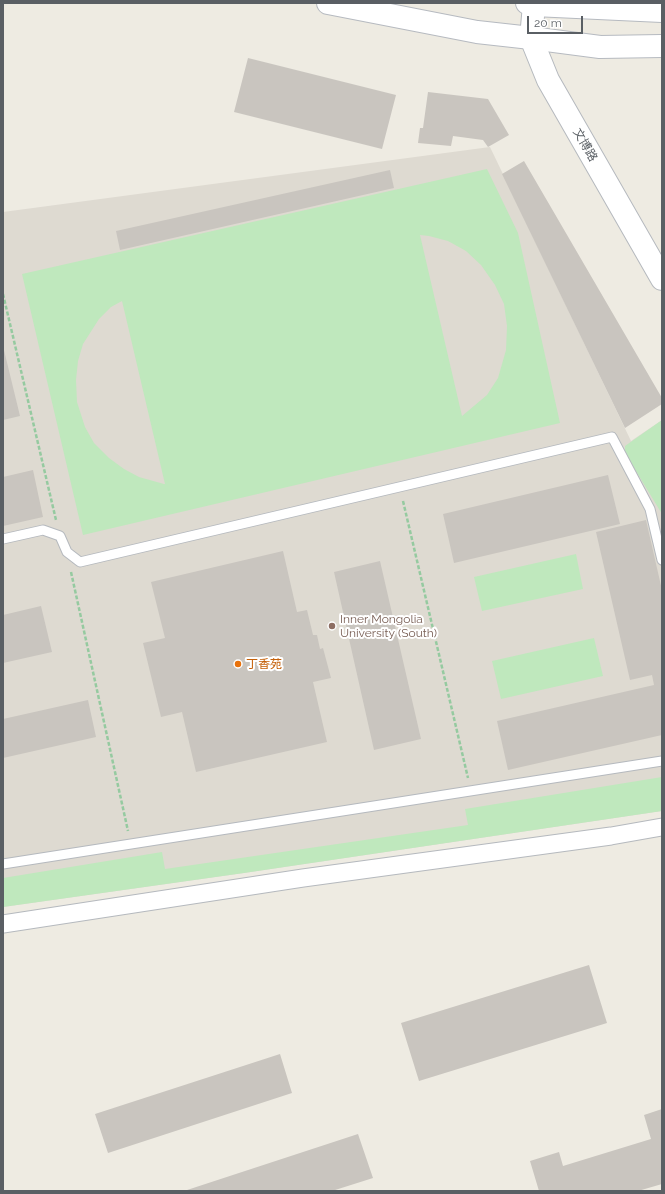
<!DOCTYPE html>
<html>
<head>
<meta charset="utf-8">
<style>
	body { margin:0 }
	#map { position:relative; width:665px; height:1194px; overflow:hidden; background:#eeebe2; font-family:Raleway,sans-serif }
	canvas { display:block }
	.frame { position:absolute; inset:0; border:4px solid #5a5f64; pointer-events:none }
	.scale { position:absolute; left:527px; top:16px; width:56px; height:18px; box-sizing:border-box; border:2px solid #5a5f64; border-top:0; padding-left:5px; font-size:12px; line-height:14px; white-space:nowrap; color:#5a5f64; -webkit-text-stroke:3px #fff; paint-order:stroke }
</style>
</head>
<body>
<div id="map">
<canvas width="665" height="1194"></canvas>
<div class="frame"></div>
<div class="scale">20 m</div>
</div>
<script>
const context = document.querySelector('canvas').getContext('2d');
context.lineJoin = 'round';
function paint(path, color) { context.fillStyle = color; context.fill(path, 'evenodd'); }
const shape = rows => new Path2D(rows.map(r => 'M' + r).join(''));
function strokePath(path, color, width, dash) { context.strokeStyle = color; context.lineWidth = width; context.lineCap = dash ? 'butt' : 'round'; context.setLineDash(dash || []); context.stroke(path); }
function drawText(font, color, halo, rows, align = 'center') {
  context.font = font + ' Raleway,"Noto Sans SC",sans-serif'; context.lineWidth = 4; context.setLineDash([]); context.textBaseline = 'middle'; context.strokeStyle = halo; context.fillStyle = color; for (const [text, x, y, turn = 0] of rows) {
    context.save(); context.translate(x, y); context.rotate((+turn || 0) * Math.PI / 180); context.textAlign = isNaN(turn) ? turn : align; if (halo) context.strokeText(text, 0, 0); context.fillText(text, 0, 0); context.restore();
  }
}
paint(shape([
	[490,147,631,441,662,420,662,811,244,873,3,907,3,212]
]), '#dedad1');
paint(shape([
	[487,169,518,233,560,423,83,535,22,274],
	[420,235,429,236,448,241,466,251,481,265,495,285,504,304,507,326,506,350,498,378,487,395,462,416],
	[122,301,165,484,164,484,139,477,124,469,109,458,94,443,85,427,77,402,76,380,78,361,83,344,99,319,111,307],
	[662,420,662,514,625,453,625,446],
	[576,554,583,589,482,611,474,577],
	[594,638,603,676,501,699,492,661],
	[662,777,662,811,244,873,3,907,3,878,162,852,165,869,468,825,465,809]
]), '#bfe8bd');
paint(shape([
	[248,58,396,95,382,149,234,112],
	[428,92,488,99,509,135,488,147,483,140,453,136,451,146,418,143,420,128,423,128],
	[524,161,662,398,662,404,625,428,502,174],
	[390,170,394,188,120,250,116,231],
	[3,346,20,416,3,420],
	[33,470,43,517,3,526,3,477],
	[608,475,620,524,454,563,443,514],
	[646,520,662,590,662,735,508,770,497,721,654,685,652,675,630,680,596,532],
	[283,551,297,612,307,610,313,635,317,635,320,649,323,648,331,678,313,682,327,742,196,772,182,712,161,717,143,643,165,638,151,582],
	[380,561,421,739,374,750,334,572],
	[41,606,52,652,3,663,3,615],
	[88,700,96,737,3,758,3,719],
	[589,965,607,1023,419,1081,401,1023],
	[280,1054,292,1093,108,1153,95,1114],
	[662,1109,662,1184,638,1191,539,1191,530,1161,559,1152,563,1166,651,1139,644,1115],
	[358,1134,373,1178,332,1191,184,1191]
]), '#c9c5bf');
const service = shape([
	[3,539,43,530,60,536,67,552,80,562,612,437,650,509,662,560],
	[3,864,662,761]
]);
const minor = shape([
	[3,924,303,878,611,836,662,827]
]);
const tertiary = shape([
	[534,5,531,38,548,80,662,279]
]);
const secondary = shape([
	[328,3,477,32,531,38,600,47,662,46],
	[527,3,534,5,662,11]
]);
strokePath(service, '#b5b9be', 11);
strokePath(minor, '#b5b9be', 19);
strokePath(tertiary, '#b5b9be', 24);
strokePath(secondary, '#b6bac0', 24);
strokePath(shape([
	[3,294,56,520],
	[403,501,468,778],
	[71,572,128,831]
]), '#95caa0', 2.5, [4, 2]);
strokePath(service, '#fff', 9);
strokePath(minor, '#fff', 17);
strokePath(tertiary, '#fff', 22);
strokePath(secondary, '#fff', 22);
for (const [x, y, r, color] of [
	[332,626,4,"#8d6e63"],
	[238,664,4,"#e8710a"]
]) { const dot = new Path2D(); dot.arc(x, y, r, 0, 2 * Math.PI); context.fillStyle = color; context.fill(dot); strokePath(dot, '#fff', 1.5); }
drawText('12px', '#5a5f64', '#fff', [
	["文博路",585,145,60]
]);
drawText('12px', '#785e54', '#fff', [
	["Inner Mongolia",340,619],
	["University (South)",340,633]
], 'left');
drawText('12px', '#c56008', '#fff', [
	["丁香苑",246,664]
], 'left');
</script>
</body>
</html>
